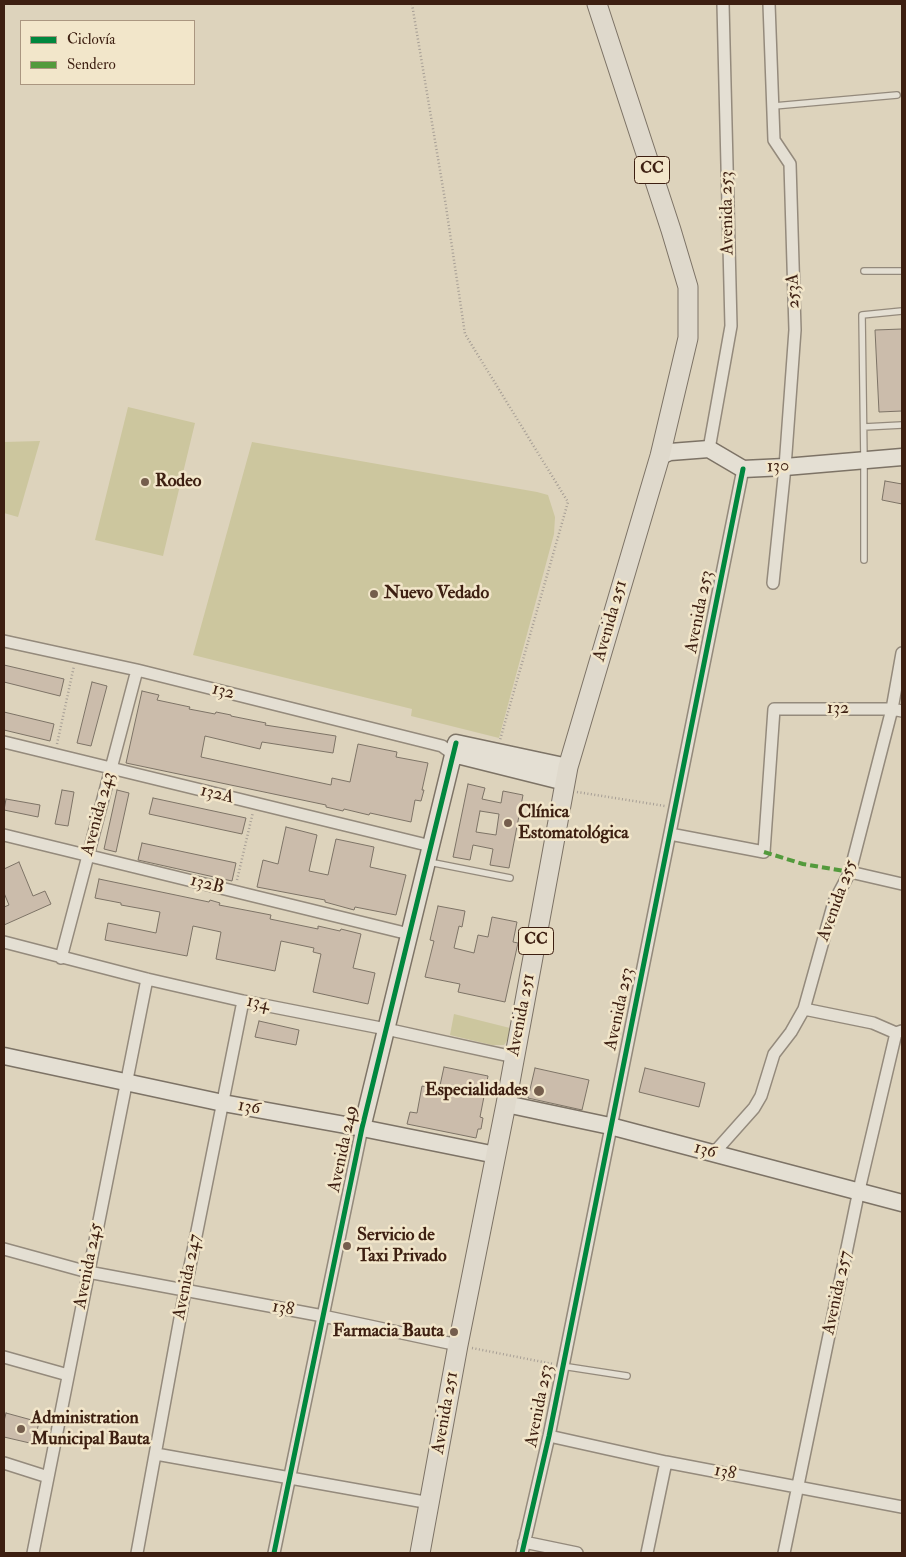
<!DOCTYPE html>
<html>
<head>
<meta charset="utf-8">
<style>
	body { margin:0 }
	#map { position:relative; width:906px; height:1557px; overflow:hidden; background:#ddd3bc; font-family:"IM FELL Double Pica",serif }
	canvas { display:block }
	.frame { position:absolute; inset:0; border:5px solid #3d1f11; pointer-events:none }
	.legend { position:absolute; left:20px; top:20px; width:175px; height:65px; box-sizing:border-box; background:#f2e6ca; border:1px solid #aa9680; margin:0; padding:6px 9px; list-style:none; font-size:15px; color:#3d1f11 }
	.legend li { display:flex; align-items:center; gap:10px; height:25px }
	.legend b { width:25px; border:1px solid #aa9680 }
</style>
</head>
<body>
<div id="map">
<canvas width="906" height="1557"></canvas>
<div class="frame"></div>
<ul class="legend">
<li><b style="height:6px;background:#00873e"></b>Ciclovía</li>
<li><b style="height:6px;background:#539a3c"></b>Sendero</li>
</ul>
</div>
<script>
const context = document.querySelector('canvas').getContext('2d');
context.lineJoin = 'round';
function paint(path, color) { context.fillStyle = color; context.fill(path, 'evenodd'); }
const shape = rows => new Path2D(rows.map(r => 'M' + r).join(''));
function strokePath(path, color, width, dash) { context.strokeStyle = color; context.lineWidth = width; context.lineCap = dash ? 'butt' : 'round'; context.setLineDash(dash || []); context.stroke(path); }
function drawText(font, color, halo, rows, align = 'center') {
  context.font = font + ' "IM FELL Double Pica",serif'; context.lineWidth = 5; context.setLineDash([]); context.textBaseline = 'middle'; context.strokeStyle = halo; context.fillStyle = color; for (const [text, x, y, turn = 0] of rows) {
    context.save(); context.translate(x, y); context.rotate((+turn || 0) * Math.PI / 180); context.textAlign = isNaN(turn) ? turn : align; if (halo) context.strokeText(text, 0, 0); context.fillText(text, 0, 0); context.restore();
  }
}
paint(shape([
	[128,407,195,423,163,556,95,540],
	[40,441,18,517,4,513,4,442],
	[252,442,537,492,548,495,555,517,554,534,499,738,411,716,412,709,193,655],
	[454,1014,510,1028,509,1038,504,1045,492,1045,450,1035]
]), '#ccc69e');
const building = shape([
	[902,329,902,411,879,412,875,330,902,329],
	[885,481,902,484,902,504,882,500,885,481],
	[4,665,64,679,60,696,4,682,4,665],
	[92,682,107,686,91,746,77,743,92,682],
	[142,691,159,695,157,700,190,707,189,709,215,714,216,712,231,715,231,716,266,723,265,725,336,736,333,753,262,742,260,749,205,736,201,757,331,785,332,778,350,782,358,744,382,749,397,752,396,757,428,763,422,790,424,790,421,801,415,800,411,822,370,813,369,815,344,809,343,811,326,807,326,805,126,763,142,691],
	[4,712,54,724,50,741,4,730,4,712],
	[468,784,485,788,482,799,501,803,503,791,523,795,509,868,490,865,493,849,473,845,470,860,453,857,468,784],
	[480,811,499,814,496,835,476,832,480,811],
	[62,790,74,792,68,826,55,824,62,790],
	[117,790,129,793,116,852,104,849,117,790],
	[153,798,246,818,242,834,149,814,153,798],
	[6,799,40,805,38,817,4,810,6,799],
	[286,827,317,835,309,871,328,875,336,839,374,847,370,867,406,875,396,915,355,907,354,910,325,902,325,900,257,887,263,860,278,864,286,827],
	[142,843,236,863,232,881,138,860,142,843],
	[19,862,33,896,45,891,51,904,4,925,4,907,9,905,4,893,4,869,19,862],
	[99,879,209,902,210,900,220,903,219,905,271,915,270,919,318,929,318,926,340,931,341,929,361,934,353,968,375,973,368,1004,313,992,321,954,313,952,314,948,281,941,275,971,216,959,221,932,193,926,187,956,105,940,108,923,156,933,160,912,121,905,121,903,95,898,99,879],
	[438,906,465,911,462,927,459,926,454,948,474,953,478,935,488,937,492,917,517,922,513,942,518,943,505,1002,458,992,460,984,425,977,434,941,430,940,438,906],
	[259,1021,299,1030,296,1045,255,1037,259,1021],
	[444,1067,488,1076,480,1117,483,1118,481,1129,478,1129,476,1138,407,1124,410,1112,417,1113,422,1086,439,1090,444,1067],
	[535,1068,589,1080,582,1110,528,1098,535,1068],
	[645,1068,705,1083,699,1107,639,1092,645,1068],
	[6,1413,39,1422,34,1444,4,1437,4,1421,6,1413]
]);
paint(building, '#cbbcab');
strokePath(building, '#7d7366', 1);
const lane = shape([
	[774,106,897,95],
	[864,271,902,271],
	[864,427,902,425],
	[864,560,864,461,862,315,902,311],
	[429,862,510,878],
	[562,1366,627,1376]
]);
const street = shape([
	[769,4,774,140,790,164,795,330,785,467,773,583],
	[709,449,731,326,723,4],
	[4,641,137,670,442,746,453,754],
	[4,742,431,846],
	[670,834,764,852,774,709,892,709,902,711],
	[4,835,409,934],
	[850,872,902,884],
	[4,942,147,979,243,1001,386,1029,514,1057],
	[61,958,137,670],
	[804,1009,873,1023,896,1033,902,1031],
	[713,1154,754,1108,761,1096,774,1054,791,1032,804,1009,834,902,850,872,892,709,902,653],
	[4,1249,88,1272,323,1316,458,1345],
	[4,1357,68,1375],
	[549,1436,666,1462,902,1507],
	[156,1454,430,1503],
	[4,1463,48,1477],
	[524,1542,577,1553],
	[33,1553,147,979],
	[137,1553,185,1291,243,1001],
	[274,1553,362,1128],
	[522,1553,549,1436,743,469],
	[647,1553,666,1462],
	[784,1553,859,1190,896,1033]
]);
const secondary = shape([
	[660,456,670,452,709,449,743,469,785,467,902,457],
	[453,754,565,782],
	[4,1056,223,1103,362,1128,496,1155],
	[506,1104,610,1126,902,1203],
	[362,1128,456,743,568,767]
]);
const primary = shape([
	[420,1553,458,1345,506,1104,568,767,660,456,688,338,688,287,671,230,597,4]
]);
strokePath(lane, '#948a7c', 8);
strokePath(street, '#948a7c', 14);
strokePath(secondary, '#7d7366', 19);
strokePath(primary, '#7d7366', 21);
strokePath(shape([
	[412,4,445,200,465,334,568,502,500,740],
	[57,744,74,666],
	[577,792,665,806],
	[237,880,253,812],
	[472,1348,553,1364]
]), '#a69e95', 2.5, [1, 2.5]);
strokePath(lane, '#e4dfd3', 5.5);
strokePath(street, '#e4dfd3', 11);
strokePath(secondary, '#e4dfd3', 16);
strokePath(primary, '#dfd9cc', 19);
strokePath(shape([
	[764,852,803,864,850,872]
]), '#539a3c', 4, [8, 4]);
strokePath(shape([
	[274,1553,362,1128,456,743],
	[522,1553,549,1436,743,469]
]), '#00873e', 5);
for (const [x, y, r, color] of [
	[145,482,5,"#755e4d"],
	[374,594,5,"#755e4d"],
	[508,823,5,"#755e4d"],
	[539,1091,6,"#755e4d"],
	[347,1246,5,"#755e4d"],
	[454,1332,5,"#755e4d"],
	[21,1429,5,"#755e4d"]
]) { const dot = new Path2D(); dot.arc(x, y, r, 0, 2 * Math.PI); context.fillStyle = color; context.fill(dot); strokePath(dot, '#f2e6ca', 2); }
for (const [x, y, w] of [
	[652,170,35],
	[536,941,35]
]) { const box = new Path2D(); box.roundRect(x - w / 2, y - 13.5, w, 27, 4); context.fillStyle = '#f2e6ca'; context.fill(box); strokePath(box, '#3d1f11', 1); }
drawText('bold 16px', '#3d1f11', null, [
	["CC",652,170],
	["CC",536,941]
]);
drawText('18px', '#3d1f11', '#f2e6ca', [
	["Avenida 253",728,213,-91],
	["253A",794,291,-92],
	["130",778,467,-3],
	["Avenida 253",700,612,-79],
	["Avenida 251",611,621,-74],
	["132",223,692,14],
	["132",838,709],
	["132A",217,795,14],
	["Avenida 243",99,814,-75],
	["132B",207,885,14],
	["Avenida 255",838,901,-70],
	["134",258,1004,11],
	["Avenida 253",620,1009,-78],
	["Avenida 251",522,1015,-79],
	["136",249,1108,10],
	["Avenida 249",344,1149,-78],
	["136",705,1151,15],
	["Avenida 245",89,1266,-79],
	["Avenida 247",188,1277,-79],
	["Avenida 257",838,1293,-78],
	["138",283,1309,10],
	["Avenida 253",540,1406,-79],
	["Avenida 251",446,1413,-80],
	["138",725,1473,11]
]);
drawText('bold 18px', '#3d1f11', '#f2e6ca', [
	["Rodeo",155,482],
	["Nuevo Vedado",384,594],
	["Clínica",518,813],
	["Estomatológica",518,834],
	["Especialidades",528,1091,"right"],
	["Servicio de",357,1236],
	["Taxi Privado",357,1257],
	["Farmacia Bauta",444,1332,"right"],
	["Administration",31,1419],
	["Municipal Bauta",31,1440]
], 'left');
</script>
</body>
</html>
